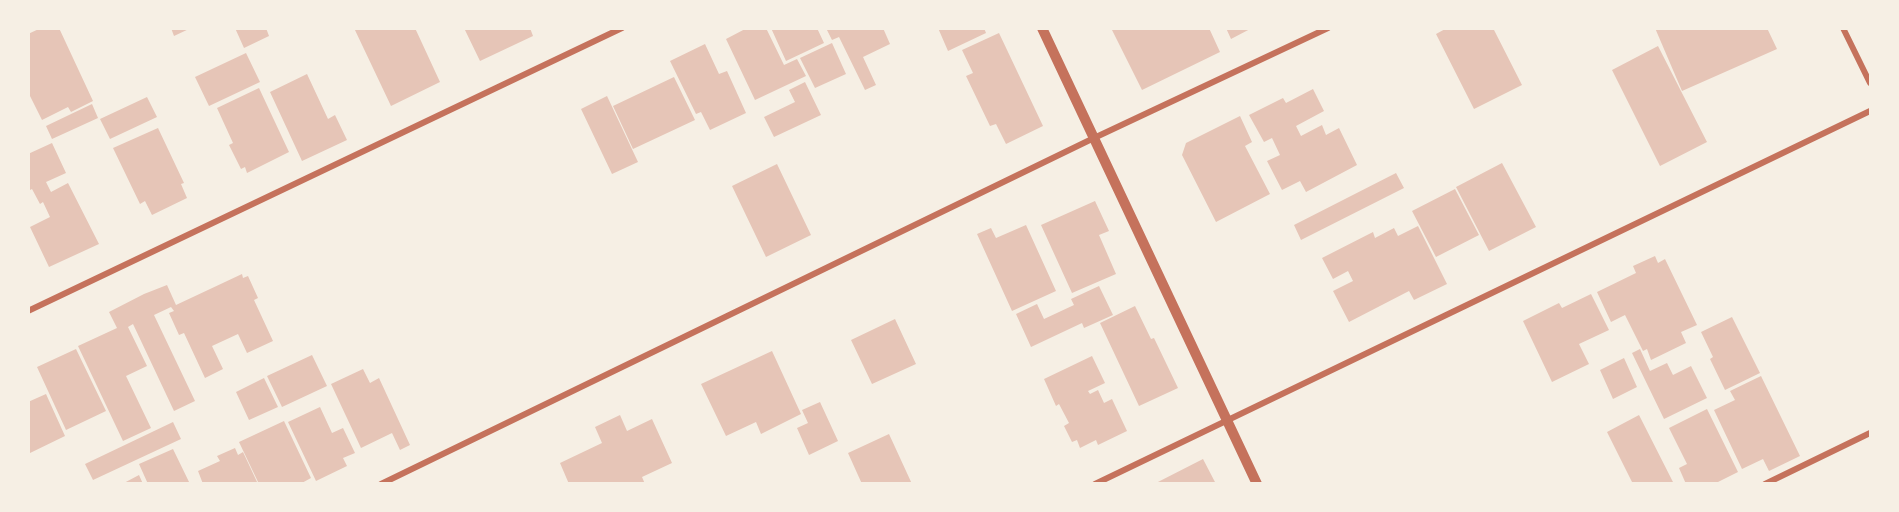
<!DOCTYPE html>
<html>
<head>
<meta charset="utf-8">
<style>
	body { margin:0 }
	#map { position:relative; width:1899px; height:512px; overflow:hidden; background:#f6efe4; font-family:Rubik,sans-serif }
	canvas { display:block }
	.frame { position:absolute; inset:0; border:30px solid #f6efe4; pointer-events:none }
</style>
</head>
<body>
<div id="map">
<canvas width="1899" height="512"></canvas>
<div class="frame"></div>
</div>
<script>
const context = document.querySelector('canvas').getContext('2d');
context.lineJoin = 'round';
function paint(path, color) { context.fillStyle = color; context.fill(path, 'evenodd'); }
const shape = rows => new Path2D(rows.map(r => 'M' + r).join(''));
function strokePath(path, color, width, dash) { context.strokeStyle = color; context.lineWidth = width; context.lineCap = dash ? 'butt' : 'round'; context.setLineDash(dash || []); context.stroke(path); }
paint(shape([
	[41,28,59,28,93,101,71,112,68,107,42,120,28,92,28,34],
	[171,28,191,28,174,36],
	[235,28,266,28,269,36,244,48],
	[354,28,415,28,440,82,391,106],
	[464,28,530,28,533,36,480,61],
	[747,28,766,28,784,65,797,59,806,76,755,100,726,39],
	[771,28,817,28,824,43,786,61],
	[826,28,883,28,890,44,863,57,876,85,865,90,839,37,832,40],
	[938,28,984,28,986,33,948,51],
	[1111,28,1209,28,1220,52,1142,90],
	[1226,28,1252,28,1231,39],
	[1447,28,1493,28,1522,85,1474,109,1436,34],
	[1655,28,1767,28,1777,49,1682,91],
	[999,33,1043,126,1006,144,996,124,990,126,966,76,973,73,962,50],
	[832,43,846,74,815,88,800,58],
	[705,44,719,74,727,71,746,113,710,130,701,112,696,114,670,61],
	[1658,46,1707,142,1660,166,1612,70],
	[246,53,260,82,209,106,195,77],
	[307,74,328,119,335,115,347,140,302,161,270,92],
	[674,77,695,120,633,149,613,106],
	[805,82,821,115,774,137,764,117,795,102,789,90],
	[259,88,289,152,247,173,245,167,241,169,229,145,233,143,217,108],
	[1313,89,1324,111,1296,126,1301,136,1322,125,1326,135,1339,128,1357,165,1306,192,1300,181,1282,190,1267,161,1280,155,1272,138,1264,142,1249,115,1283,98,1286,103],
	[607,96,638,162,612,174,581,109],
	[147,97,157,117,110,139,100,119],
	[92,104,98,118,52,139,46,126],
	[1240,116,1252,142,1245,146,1270,194,1216,222,1182,155,1186,143],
	[158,128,184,183,181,184,187,198,152,215,145,201,140,204,113,148],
	[52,143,66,173,46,182,51,192,68,183,99,244,49,267,30,227,50,217,43,202,40,204,32,189,28,191,28,154],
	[1502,163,1536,227,1489,251,1456,187],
	[777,164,811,235,766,257,732,186],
	[1396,173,1404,188,1301,240,1294,225],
	[1455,189,1479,235,1436,257,1412,211],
	[1095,201,1109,231,1099,235,1116,274,1072,293,1041,225],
	[1026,225,1056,291,1012,311,977,234,991,228,996,238],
	[1418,226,1447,284,1414,300,1409,291,1349,322,1333,291,1353,281,1348,271,1333,279,1322,258,1373,232,1375,238,1394,228,1398,236],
	[1655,256,1658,263,1665,259,1697,325,1681,332,1686,343,1651,360,1647,349,1643,351,1625,315,1611,322,1597,292,1636,273,1633,266],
	[242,274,243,278,248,276,258,298,254,300,273,341,247,353,238,334,212,346,223,369,205,378,184,333,179,335,169,313,174,311,171,307,154,315,195,401,174,411,133,324,128,327,147,366,126,376,151,428,123,441,78,346,117,328,109,312,144,294,167,285,176,305],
	[1099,286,1113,315,1084,328,1082,323,1031,347,1016,314,1037,304,1044,319,1074,305,1071,299],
	[1591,294,1609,330,1579,344,1589,364,1552,382,1523,321,1559,303,1562,308],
	[1135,306,1151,339,1154,338,1178,388,1139,406,1100,323],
	[1732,317,1760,373,1725,390,1710,359,1713,357,1701,332],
	[895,319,916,364,872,384,851,340],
	[76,349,106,411,66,430,37,367],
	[1640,349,1650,371,1667,363,1673,375,1691,366,1707,398,1664,419,1632,353],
	[772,351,801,414,761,434,756,422,726,436,701,384],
	[312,355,327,386,282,407,267,376],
	[1092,356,1105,383,1088,391,1090,394,1098,390,1104,403,1112,399,1127,431,1098,445,1096,440,1080,448,1077,440,1072,442,1064,426,1069,423,1059,404,1056,406,1044,379],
	[1624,358,1637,387,1613,399,1600,370],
	[363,369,370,383,379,378,410,445,400,450,392,433,361,448,331,384],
	[1761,376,1800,456,1769,471,1763,459,1742,469,1714,410,1735,400,1730,391],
	[264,378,278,407,249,420,236,392],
	[46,394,65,436,28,454,28,402],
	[820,402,838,441,809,455,797,428,808,423,802,410],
	[320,407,332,433,343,428,355,453,343,458,347,466,316,481,288,422],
	[1707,409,1738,472,1714,484,1686,484,1679,468,1687,464,1669,428],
	[620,415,627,431,652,419,672,463,642,477,645,484,569,484,560,463,602,443,595,427],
	[1639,415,1674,484,1633,484,1607,432],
	[284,421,311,478,300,484,259,484,239,442],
	[173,422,181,439,93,480,85,464],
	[889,434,912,484,862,484,848,453],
	[235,448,238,455,243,452,258,484,203,484,198,471,220,461,217,456],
	[173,449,190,484,148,484,139,464],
	[1203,459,1216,484,1154,484],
	[139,475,143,484,122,484]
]), '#e6c5b7');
strokePath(shape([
	[1843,28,1870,83],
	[28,311,622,28],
	[381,484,1094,138,1328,28],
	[1095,484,1870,111],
	[1765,484,1870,433]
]), '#c5725c', 6);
strokePath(shape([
	[1042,28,1257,484]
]), '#c5725c', 10);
</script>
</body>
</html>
